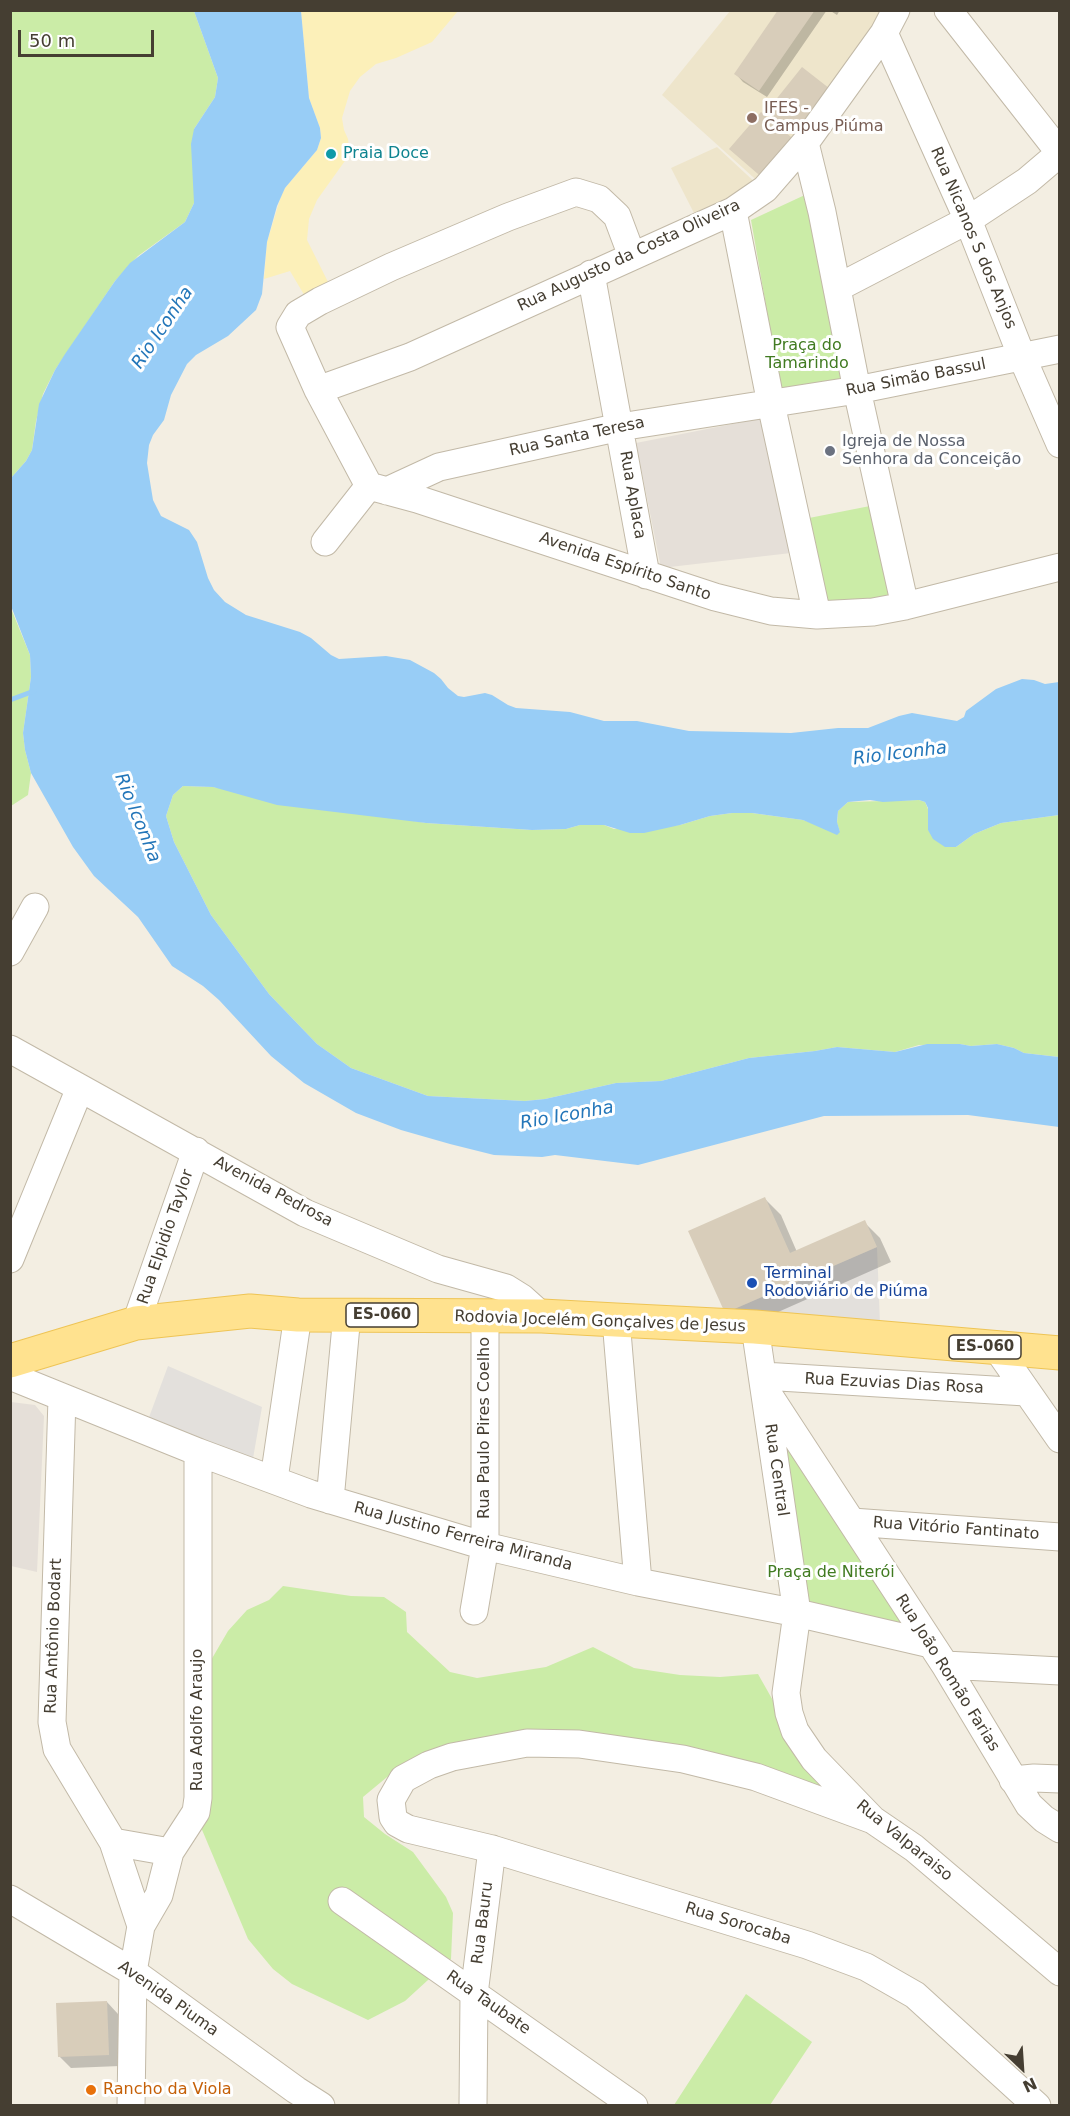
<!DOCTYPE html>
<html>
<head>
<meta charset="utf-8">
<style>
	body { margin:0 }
	#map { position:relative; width:1070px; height:2116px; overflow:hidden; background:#f3eee2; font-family:"DejaVu Sans",sans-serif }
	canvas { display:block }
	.frame { position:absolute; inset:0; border:12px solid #453e32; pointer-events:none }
	.north { position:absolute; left:992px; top:2038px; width:60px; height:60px; -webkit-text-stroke:4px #fff; paint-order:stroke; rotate:155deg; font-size:16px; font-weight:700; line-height:24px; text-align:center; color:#453e32 }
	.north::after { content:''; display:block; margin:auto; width:21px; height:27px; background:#453e32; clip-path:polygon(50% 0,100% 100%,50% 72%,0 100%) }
	.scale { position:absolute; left:18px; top:30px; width:136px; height:27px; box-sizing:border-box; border:3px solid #453e32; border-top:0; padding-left:8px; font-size:18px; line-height:21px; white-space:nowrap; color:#453e32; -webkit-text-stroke:4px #fff; paint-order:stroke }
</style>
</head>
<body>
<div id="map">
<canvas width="1070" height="2116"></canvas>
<div class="frame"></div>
<div class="north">N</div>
<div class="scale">50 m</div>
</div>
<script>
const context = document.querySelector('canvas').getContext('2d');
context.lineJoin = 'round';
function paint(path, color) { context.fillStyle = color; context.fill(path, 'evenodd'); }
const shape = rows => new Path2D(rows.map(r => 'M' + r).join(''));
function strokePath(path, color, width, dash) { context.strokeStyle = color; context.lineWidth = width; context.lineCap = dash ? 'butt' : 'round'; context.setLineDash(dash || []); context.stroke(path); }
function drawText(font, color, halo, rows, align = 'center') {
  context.font = font + ' "DejaVu Sans",sans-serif'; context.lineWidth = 6; context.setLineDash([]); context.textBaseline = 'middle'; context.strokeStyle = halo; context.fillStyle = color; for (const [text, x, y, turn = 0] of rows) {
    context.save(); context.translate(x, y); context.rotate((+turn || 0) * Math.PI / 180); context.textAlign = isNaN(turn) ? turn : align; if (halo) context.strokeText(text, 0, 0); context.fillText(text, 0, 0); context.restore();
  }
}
paint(shape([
	[763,418,791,553,661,568,636,443],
	[11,1402,35,1405,44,1416,37,1572,11,1566]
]), '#e5dfd8');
paint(shape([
	[730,11,889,11,763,186,662,95],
	[717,147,759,186,696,217,671,168]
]), '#eee5cb');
paint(shape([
	[10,11,194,11,218,78,215,97,194,129,194,203,185,222,138,256,115,281,55,370,43,394,36,421,32,450,26,461,11,478],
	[807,194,846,385,782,397,751,220],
	[870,506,890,602,826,605,809,518],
	[10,606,30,655,31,677,23,733,25,750,31,773,28,795,11,806],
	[183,786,213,787,426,823,532,830,566,829,580,825,604,825,614,829,680,825,710,816,732,813,752,813,803,820,840,832,837,823,838,811,848,802,919,800,925,802,928,809,928,830,956,847,974,834,1001,823,1059,815,1059,1057,1024,1053,1014,1048,997,1044,971,1046,960,1044,919,1045,895,1052,837,1047,815,1051,749,1058,661,1081,616,1083,545,1099,525,1101,428,1096,351,1068,317,1044,269,994,211,915,174,842,166,816,173,795],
	[756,1379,928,1642,792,1609],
	[283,1586,351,1596,384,1597,406,1612,407,1632,450,1672,477,1678,546,1667,593,1647,634,1668,680,1675,720,1677,758,1674,797,1743,842,1790,798,1792,565,1746,404,1763,363,1797,364,1817,385,1834,413,1852,446,1897,453,1913,451,1959,405,2001,368,2020,292,1984,273,1969,248,1939,200,1825,207,1667,228,1631,247,1610,269,1600],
	[746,1994,812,2042,770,2105,674,2105]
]), '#cbeca7');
paint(shape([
	[301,11,458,11,432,42,396,58,376,64,360,77,350,91,342,118,344,130,348,139,349,148,347,158,317,200,309,219,307,240,332,290,309,303,290,271,264,279,267,242,281,196,285,188,317,150,321,138,320,128,309,98]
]), '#fcf0b9');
paint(shape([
	[877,1247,880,1324,725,1313],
	[168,1366,262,1407,252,1464,148,1420]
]), '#e3e0dc');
paint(shape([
	[194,11,301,11,309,98,320,128,321,138,317,150,285,188,277,206,267,242,262,294,256,310,228,336,196,355,187,364,171,395,164,420,153,435,149,445,147,463,153,500,161,516,189,530,197,542,208,578,214,590,225,602,246,615,300,632,311,638,331,655,339,659,386,656,410,660,434,673,441,679,448,688,458,696,464,697,485,693,492,695,508,705,516,708,570,712,604,721,637,721,689,731,791,733,838,728,868,728,899,716,912,713,957,721,964,717,966,711,996,689,1022,679,1034,680,1045,684,1059,682,1059,815,1001,823,974,834,956,847,945,847,933,839,928,830,928,808,925,802,919,800,883,802,870,800,848,802,838,811,837,822,840,832,837,835,803,820,752,813,732,813,710,816,680,825,644,833,630,833,604,825,580,825,566,829,532,830,426,823,277,805,213,787,183,786,173,795,166,816,174,842,211,915,269,994,317,1044,351,1068,428,1096,525,1101,545,1099,616,1083,661,1081,749,1058,815,1051,837,1047,895,1052,927,1044,960,1044,971,1046,997,1044,1014,1048,1024,1053,1059,1057,1059,1127,968,1115,824,1116,638,1165,555,1155,542,1157,494,1155,450,1144,401,1130,356,1113,304,1083,271,1056,219,1000,203,986,172,966,138,917,94,876,73,847,31,773,25,750,23,733,31,677,30,655,11,606,11,478,26,461,32,450,39,404,55,370,65,354,115,281,130,263,185,222,194,203,191,144,194,129,215,97,218,78]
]), '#98cdf6');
paint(shape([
	[780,10,827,10,767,97,743,82,736,74],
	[829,10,840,10,837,15],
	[765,1199,781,1215,797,1252,864,1222,880,1238,891,1262,742,1328,726,1313],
	[107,2002,118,2014,120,2066,71,2068,59,2056]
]), '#0003');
strokePath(shape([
	[10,700,34,691]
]), '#98cdf6', 5);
paint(shape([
	[778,10,815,10,759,91,734,74],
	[802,67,834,92,798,137,766,112],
	[761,112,797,142,765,180,729,149],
	[765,1197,790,1253,865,1220,877,1247,725,1313,688,1231],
	[107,2001,109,2055,58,2057,56,2003]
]), '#d8cdba');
const minor = shape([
	[884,33,968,220,1022,357,1060,444],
	[805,143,822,212,857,390,905,606],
	[733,211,771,404,817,615],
	[632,256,617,216,599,199,576,192,508,217,391,267,320,301,298,314,290,327,318,390,369,486,417,499,715,597,771,611,817,615,873,612,905,606,1060,567],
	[591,274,646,575],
	[837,288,968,220,1027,181,1060,153,948,10],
	[318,390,410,357,733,211,765,189,805,143,884,33,896,10],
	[387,491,439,467,620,427,857,390,1060,349],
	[325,542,369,486],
	[10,952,35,907],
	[10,1049,305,1213,438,1269,506,1288,522,1298,542,1316],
	[10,1259,80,1088],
	[616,1320,638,1582],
	[136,1323,196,1151],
	[755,1327,797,1613,786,1693,789,1713,795,1731,814,1759,873,1820,914,1848,1060,1972],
	[996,1347,1060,1439],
	[10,1376,198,1452,311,1494,485,1546,638,1582,797,1613,931,1644],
	[763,1376,1026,1392],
	[768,1394,945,1665,1029,1805,1044,1819,1060,1829],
	[62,1398,52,1722,57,1749,113,1842,141,1926],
	[274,1479,298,1315],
	[330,1500,347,1314],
	[852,1522,1060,1537],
	[474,1611,485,1546,485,1317],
	[945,1665,1060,1671],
	[1013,1780,1034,1778,1060,1779],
	[873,1820,756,1777,683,1759,579,1744,527,1743,452,1757,429,1765,403,1779,391,1800,393,1817,397,1823,408,1829,492,1849,807,1945,866,1967,915,1995,1037,2106],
	[113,1842,170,1852],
	[10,1899,133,1972,296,2090,321,2106],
	[342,1901,634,2106],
	[131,2106,133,1972,141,1926,159,1895,170,1852,196,1812,198,1798,198,1452],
	[473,2106,474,1994,492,1849]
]);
const major = shape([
	[10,1361,136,1323,250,1311,298,1315,542,1316,616,1320,755,1327,1060,1353]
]);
strokePath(minor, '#c2b9a7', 29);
strokePath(major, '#eec455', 35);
strokePath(minor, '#fff', 27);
strokePath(major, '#ffe28f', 33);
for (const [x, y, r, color] of [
	[752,118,6,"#8d6e63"],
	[331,154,6,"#0f9aa8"],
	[830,451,6,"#6b7280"],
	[752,1283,6,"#1a4fb4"],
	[91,2090,6,"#e8710a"]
]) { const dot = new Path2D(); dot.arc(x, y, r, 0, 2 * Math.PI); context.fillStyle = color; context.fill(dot); strokePath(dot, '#fff', 2); }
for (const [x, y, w] of [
	[382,1315,72],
	[985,1347,72]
]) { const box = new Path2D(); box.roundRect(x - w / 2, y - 12, w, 24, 4.5); context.fillStyle = '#fff'; context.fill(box); strokePath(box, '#453e32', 1.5); }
drawText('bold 15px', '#453e32', null, [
	["ES-060",382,1315],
	["ES-060",985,1347]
]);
drawText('16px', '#785e54', '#fff', [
	["IFES -",764,109],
	["Campus Piúma",764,127]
], 'left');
drawText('16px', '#0d838f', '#fff', [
	["Praia Doce",343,154]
], 'left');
drawText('16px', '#453e32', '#fff', [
	["Rua Nicanos S dos Anjos",973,238,67],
	["Rua Augusto da Costa Oliveira",629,256,-25],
	["Rua Simão Bassul",916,378,-11],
	["Rua Santa Teresa",577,437,-12],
	["Rua Aplaca",632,495,80],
	["Avenida Espírito Santo",625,567,19],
	["Avenida Pedrosa",273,1192,28],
	["Rua Elpidio Taylor",166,1237,-71],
	["Rodovia Jocelém Gonçalves de Jesus",600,1322,2],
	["Rua Ezuvias Dias Rosa",894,1384,3],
	["Rua Paulo Pires Coelho",485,1428,-90],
	["Rua Central",776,1470,82],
	["Rua Vitório Fantinato",956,1529,4],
	["Rua Justino Ferreira Miranda",463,1537,15],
	["Rua Antônio Bodart",54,1636,-88],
	["Rua João Romão Farias",947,1673,58],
	["Rua Adolfo Araujo",198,1720,-90],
	["Rua Valparaiso",904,1841,39],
	["Rua Bauru",483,1923,-83],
	["Rua Sorocaba",738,1924,17],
	["Avenida Piuma",168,1999,35],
	["Rua Taubate",488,2003,35]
]);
drawText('16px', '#417b21', '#fff', [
	["Praça do",807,346],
	["Tamarindo",807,364],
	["Praça de Niterói",831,1573]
]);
drawText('16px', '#5b616d', '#fff', [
	["Igreja de Nossa",842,442],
	["Senhora da Conceição",842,460]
], 'left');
drawText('16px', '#164399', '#fff', [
	["Terminal",764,1274],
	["Rodoviário de Piúma",764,1292]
], 'left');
drawText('16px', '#c56008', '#fff', [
	["Rancho da Viola",103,2090]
], 'left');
drawText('italic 18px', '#2376b9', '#fff', [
	["Rio Iconha",163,328,-56],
	["Rio Iconha",900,754,-7],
	["Rio Iconha",137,818,68],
	["Rio Iconha",567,1116,-10]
]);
</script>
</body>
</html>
